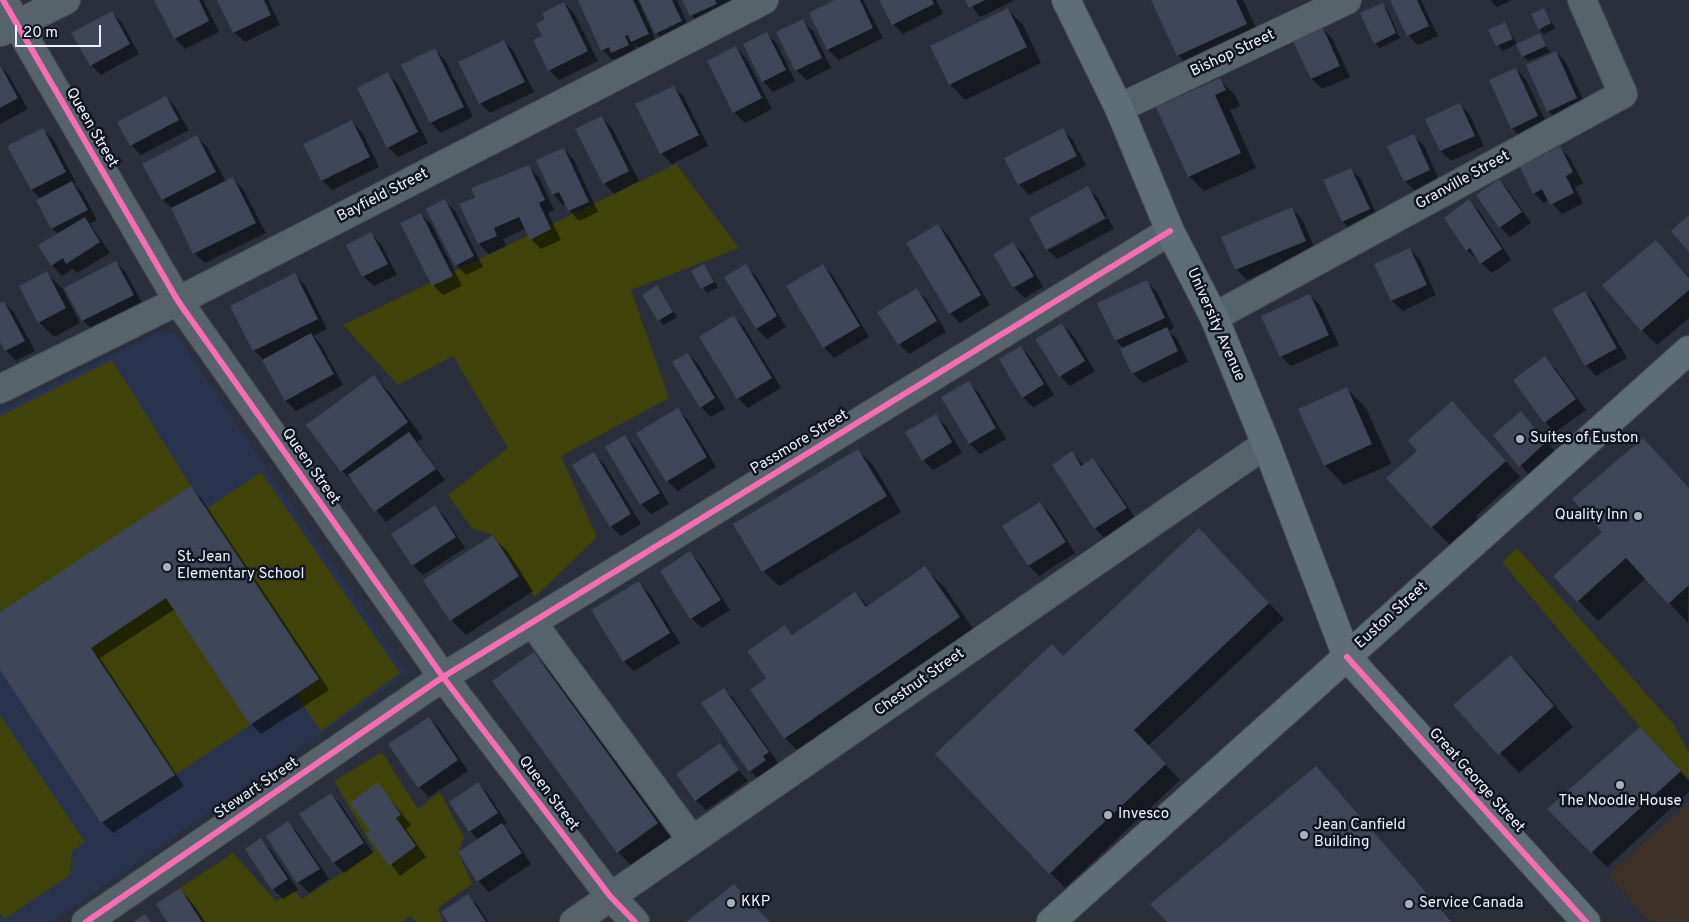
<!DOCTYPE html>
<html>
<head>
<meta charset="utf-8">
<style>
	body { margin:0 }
	#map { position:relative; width:1689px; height:922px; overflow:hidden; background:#2a2f3b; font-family:Overpass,sans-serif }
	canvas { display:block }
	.scale { position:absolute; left:15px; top:25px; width:86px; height:22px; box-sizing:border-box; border:2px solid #edf2fe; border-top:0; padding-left:6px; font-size:15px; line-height:18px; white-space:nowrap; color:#edf2fe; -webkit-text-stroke:4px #11151f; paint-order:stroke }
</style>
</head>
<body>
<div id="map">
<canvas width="1689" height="922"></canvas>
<div class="scale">20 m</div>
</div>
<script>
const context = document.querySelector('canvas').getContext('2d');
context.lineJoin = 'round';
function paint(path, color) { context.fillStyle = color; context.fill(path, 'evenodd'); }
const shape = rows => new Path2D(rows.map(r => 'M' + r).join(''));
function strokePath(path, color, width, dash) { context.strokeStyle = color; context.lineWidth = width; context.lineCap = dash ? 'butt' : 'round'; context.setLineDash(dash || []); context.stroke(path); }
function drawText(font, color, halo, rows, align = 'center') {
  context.font = font + ' Overpass,sans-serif'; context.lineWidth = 5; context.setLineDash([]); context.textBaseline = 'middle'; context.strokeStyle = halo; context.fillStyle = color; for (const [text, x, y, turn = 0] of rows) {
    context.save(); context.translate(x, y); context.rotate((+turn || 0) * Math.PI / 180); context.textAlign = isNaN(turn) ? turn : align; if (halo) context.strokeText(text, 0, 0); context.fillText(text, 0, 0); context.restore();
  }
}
paint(shape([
	[1689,802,1689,922,1650,922,1608,875]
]), '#3d3127');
paint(shape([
	[157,332,176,334,261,461,408,673,52,922,0,922,0,410]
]), '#2a334e');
paint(shape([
	[676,164,739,248,631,290,669,398,561,456,597,537,535,597,493,535,472,528,448,495,508,448,453,356,398,385,343,325],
	[112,360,191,486,0,612,0,416],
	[261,472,400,673,321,731,296,695,319,679,206,509],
	[1517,548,1674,725,1689,753,1689,779,1640,727,1502,562],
	[166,598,250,725,175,775,91,648],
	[0,715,85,842,72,851,70,875,5,919,0,914],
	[382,752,418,809,440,792,464,837,458,852,472,884,438,908,443,922,416,922,411,916,401,922,205,922,180,888,233,853,276,901,294,891,302,899,375,851,334,781]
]), '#3f430a');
paint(shape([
	[156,0,203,0,219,32,185,49,175,38],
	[219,0,268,0,280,25,245,42,234,32],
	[580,0,638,0,658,45,642,52,633,42,639,55,623,63,618,58,613,60,602,50],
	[641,0,677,0,691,32,666,43,656,33],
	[684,0,747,0,701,26,691,15],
	[838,0,863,0,883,38,839,60,828,50,810,14],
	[881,0,936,0,943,14,903,34,893,24],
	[967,0,1015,0,980,17],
	[1152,0,1243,0,1261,39,1193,71,1178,55],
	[1392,0,1421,0,1438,36,1418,45,1408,35],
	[1490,0,1512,0,1497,7],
	[564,3,574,13,598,61,559,80,549,70,543,36,547,19],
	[1382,5,1387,9,1400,38,1380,48,1375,43],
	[1543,9,1555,28,1544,34,1539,29],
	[1008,10,1023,25,1041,63,965,100,950,84],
	[111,12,122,23,139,54,101,75,91,65],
	[802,21,813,31,831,68,807,80,796,70],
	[1505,23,1517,44,1502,51,1490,30],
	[1322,28,1332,38,1350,77,1322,89,1312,79],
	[767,34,777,44,795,81,773,92,763,81],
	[1539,35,1550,52,1528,61,1523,56],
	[504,41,514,52,534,92,490,113,480,103],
	[736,48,746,58,772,109,745,123,734,112,709,62],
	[435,50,445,60,473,117,441,133,431,123],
	[1556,52,1566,63,1587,108,1558,121,1548,111],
	[0,66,9,76,28,109,0,124],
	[1516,69,1526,80,1548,126,1522,138,1512,128],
	[388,74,398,84,428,143,398,157,388,147],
	[1220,80,1235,95,1240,106,1230,110,1256,168,1204,191,1189,176,1158,107],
	[673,87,684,97,708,146,672,164,661,153,637,105],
	[166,97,176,108,189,130,141,155,131,145],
	[1460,105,1470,115,1484,146,1451,161,1441,151,1427,120],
	[602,118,612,128,639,181,614,194,604,183],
	[351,121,362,132,379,167,332,190,322,180],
	[42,129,53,139,76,183,74,184,82,192,97,220,90,224,110,253,77,273,73,269,62,276,52,265,58,234,52,228,41,199,32,190,9,146],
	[1062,130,1073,140,1086,166,1029,195,1019,184],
	[1413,135,1424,146,1439,180,1415,191,1405,181],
	[197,137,207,147,226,182,233,179,243,189,266,233,205,263,194,253,173,209,163,200,144,165],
	[1559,148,1570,158,1583,183,1575,187,1583,203,1562,214,1549,200,1544,203,1534,193],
	[564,149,574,160,598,212,579,221,569,210,566,203,563,205,553,194],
	[528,166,539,177,554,210,548,213,561,240,541,249,531,239,526,228,503,239,506,246,489,254,479,244,461,204],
	[1350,169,1361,179,1379,220,1353,232,1343,222],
	[1499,180,1509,191,1531,223,1510,237,1500,227],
	[1087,188,1098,198,1107,216,1049,247,1049,250,1108,218,1114,229,1057,259,1047,249],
	[445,201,455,211,483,267,466,275,456,265],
	[1469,201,1479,211,1511,260,1492,273,1467,250],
	[1292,209,1302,219,1316,251,1247,280,1237,270,1223,237],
	[421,214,431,224,462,286,443,295,433,285],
	[938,225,948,235,990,305,960,323,950,313],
	[371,234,381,244,397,275,374,286,363,276],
	[1656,241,1689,277,1689,318,1657,345,1642,330],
	[1012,243,1023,253,1043,287,1025,298,1014,288,994,254],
	[1410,249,1420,260,1436,295,1403,311,1392,301,1376,265],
	[116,262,126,273,143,305,93,331,83,320],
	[704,265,718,287,707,293,693,272],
	[745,266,756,276,786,327,767,339,757,329,726,278],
	[823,266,833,276,869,337,834,358,824,347,788,287],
	[46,273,62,288,80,323,54,337,39,322],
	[295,275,305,285,327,329,313,336,321,345,343,385,296,411,286,401,263,359,254,350],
	[1147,282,1157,292,1174,328,1169,331,1177,339,1188,362,1143,383,1133,373,1124,349,1116,340],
	[657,287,677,317,664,325,659,320],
	[916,289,927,300,946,332,909,354,899,344],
	[1585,292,1595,303,1627,358,1596,376,1586,365],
	[1310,295,1320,305,1339,345,1291,366,1281,356],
	[4,302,14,313,35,351,16,361,6,350,0,340,0,305],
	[734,317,744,327,781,388,748,408,738,398],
	[1062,324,1072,334,1095,371,1070,386,1060,376],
	[1021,347,1031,358,1054,395,1033,407,1023,397],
	[688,354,698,364,725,409,711,417,701,407],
	[1545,358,1555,368,1586,410,1555,432,1545,422],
	[374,377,389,392,423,438,417,442,445,480,386,522,357,486,342,471],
	[969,383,979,393,1006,439,980,454,970,444,943,397],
	[1347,389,1366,408,1391,464,1344,485,1325,465],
	[677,410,688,420,716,467,678,491,667,481],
	[1521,412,1561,458,1535,482,1495,435],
	[935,416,946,426,962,453,933,470,923,460],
	[1467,418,1520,477,1476,516,1480,521,1451,546,1432,527,1417,452],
	[625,437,635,447,669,504,651,514,641,504],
	[1643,440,1689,488,1688,623,1646,578,1598,621,1555,576,1604,532],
	[857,450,873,465,901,512,779,586,763,571],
	[1072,453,1084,465,1093,459,1103,470,1136,519,1105,539,1095,528,1054,465],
	[594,454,604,464,641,524,621,536,611,526],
	[191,488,201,498,329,690,261,734,251,724,175,609,100,658,184,786,113,833,102,822,0,668,0,614],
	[1040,504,1051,514,1075,553,1039,576,1029,566,1004,527],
	[435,507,445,517,465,548,423,575,413,565],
	[493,537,508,552,533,591,466,635,451,620],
	[1214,545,1284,619,1148,746,1180,780,1065,888,937,754],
	[690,553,700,563,730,610,702,628,691,618],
	[924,568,944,587,979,637,805,758,785,738,752,690,768,679,785,627,794,636,855,593,868,606],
	[639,583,649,593,680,643,634,671,624,661],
	[533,654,549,669,672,839,633,867,618,852],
	[1511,656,1531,676,1573,727,1519,773,1455,705],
	[724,689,734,699,778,763,772,767,775,771,760,781,750,771],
	[429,718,439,728,468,771,429,797,419,787],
	[1655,744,1689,781,1689,792,1607,867,1549,809],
	[719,745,748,781,706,810,696,800],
	[1315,768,1453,922,1169,922],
	[378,784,411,825,406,829,426,857,400,876,368,834,372,831],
	[478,784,488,794,507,823,503,826,512,835,531,864,489,892,478,881,459,853,479,840,470,831],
	[331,794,341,805,373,853,344,873,334,863],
	[288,823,298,833,329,879,309,893,298,882,268,837],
	[261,840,271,850,298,890,283,899,273,889],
	[180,890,190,900,205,922,169,922],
	[467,896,478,906,488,922,449,922]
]), '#0007');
paint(shape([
	[154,0,199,0,209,21,174,39],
	[217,0,264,0,271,15,233,33],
	[578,0,633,0,649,34,631,42,628,35,625,36,629,45,611,53,609,47,601,51],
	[639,0,672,0,682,21,655,34],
	[682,0,715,0,717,4,690,16],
	[835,0,860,0,873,28,827,50,809,13],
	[879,0,932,0,934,4,892,25],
	[965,0,985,0,969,8],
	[1151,0,1236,0,1247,24,1177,56],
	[1390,0,1417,0,1429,26,1407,36],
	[564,2,588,51,548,71,533,40,542,36,536,24,545,19,542,13],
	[1383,3,1396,33,1374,44,1360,13],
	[1008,8,1027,47,949,85,930,46],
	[1544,8,1551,23,1538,30,1531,14],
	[112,11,130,44,90,66,71,33],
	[803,19,822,58,795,71,776,32],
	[1505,22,1513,39,1496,46,1488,30],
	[1322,26,1340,66,1311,79,1292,39],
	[767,32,786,70,762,82,743,44],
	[1540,33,1546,46,1522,57,1516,44],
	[504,40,525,82,479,104,458,62],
	[736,46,762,98,733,113,707,61],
	[435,48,464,107,430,123,401,65],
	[1556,51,1577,98,1547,112,1526,65],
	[0,65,18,98,0,108],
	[1516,68,1538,116,1511,129,1489,80],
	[388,72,418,132,387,148,357,88],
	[1220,78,1226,90,1215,95,1241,153,1188,177,1156,107],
	[674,86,699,135,660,154,635,104],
	[166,96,179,120,130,146,117,122],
	[1460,103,1475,136,1440,151,1425,119],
	[602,116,629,171,603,184,575,129],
	[352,120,370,157,321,181,303,144],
	[43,128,66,172,31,190,7,146],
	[1063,128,1077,156,1018,185,1004,158],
	[1414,134,1430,170,1404,182,1387,146],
	[197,135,216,172,162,200,142,164],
	[1560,146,1573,172,1566,176,1574,193,1550,205,1542,189,1533,194,1520,167],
	[564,148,589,202,568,211,559,192,552,195,536,160],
	[529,165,545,200,539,203,551,229,530,240,519,217,494,228,497,236,478,244,459,204,475,197,471,188],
	[1351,168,1370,209,1342,222,1323,180],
	[233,177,256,223,193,254,171,208],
	[1499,179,1522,212,1499,228,1476,195],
	[72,181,88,210,51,229,36,200],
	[1088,186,1105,218,1046,250,1029,218],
	[445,199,474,256,455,266,426,209],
	[1469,199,1502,249,1480,264,1470,248,1466,251,1444,218],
	[1292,207,1306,241,1235,270,1221,237],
	[421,213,453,276,432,286,400,223],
	[1689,215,1689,252,1671,231],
	[85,217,100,242,66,264,63,258,51,266,38,245],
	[938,224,981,295,949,314,906,243],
	[371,232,388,264,362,277,346,245],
	[1656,240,1689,278,1689,290,1641,331,1602,285],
	[1013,242,1034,276,1013,288,993,254],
	[1410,248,1427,285,1391,301,1374,264],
	[116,261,134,295,82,321,64,288],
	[704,264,714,282,701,289,691,271],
	[746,264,777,316,756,329,724,277],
	[823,264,860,326,823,348,786,286],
	[47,271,66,308,38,323,19,286],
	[295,273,318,319,253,351,230,306],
	[1147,280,1165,318,1115,341,1097,303],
	[657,285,673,312,658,321,642,295],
	[917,288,937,321,898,345,877,312],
	[1585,291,1617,348,1585,366,1552,309],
	[1310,294,1329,335,1280,357,1261,316],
	[4,301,25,341,5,351,0,342,0,303],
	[734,315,772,378,737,399,699,337],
	[1062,323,1085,361,1059,377,1035,339],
	[1167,327,1178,351,1132,374,1120,349],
	[311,333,334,374,285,401,262,360],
	[1021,346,1044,384,1022,398,999,359],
	[688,353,715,398,700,408,672,362],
	[1545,356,1576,399,1544,423,1513,380],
	[374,375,408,422,341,472,306,425],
	[969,381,996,428,969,444,941,397],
	[1347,387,1372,444,1324,466,1298,409],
	[1452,401,1506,461,1431,528,1386,478,1417,451,1408,440],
	[678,408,707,457,666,482,636,433],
	[1521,411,1546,442,1519,467,1493,435],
	[936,414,952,442,922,461,905,432],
	[409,432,436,469,374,512,348,475],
	[625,435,660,493,640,505,605,447],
	[1643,438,1689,488,1689,585,1668,604,1626,558,1577,602,1553,576,1602,532,1572,499],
	[858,449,887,496,762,572,733,524],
	[1072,451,1081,466,1093,458,1127,508,1094,529,1052,465],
	[594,452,631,514,610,527,572,465],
	[191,486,319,679,250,725,166,598,91,648,175,775,101,823,0,670,0,612],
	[1040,502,1066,542,1028,566,1002,526],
	[435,505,456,537,412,566,391,534],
	[1199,528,1269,603,1134,730,1166,764,1049,874,935,754,1052,644,1063,656],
	[493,535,519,576,450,621,423,580],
	[690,551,721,600,690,619,660,571],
	[925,566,960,617,784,739,750,690,766,678,747,651,785,625,792,635,855,592,866,607],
	[639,581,670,633,623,662,591,610],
	[534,652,658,823,617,853,492,681],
	[1511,655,1554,706,1498,755,1453,705],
	[724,688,769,752,763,756,766,760,749,772,701,703],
	[429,717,458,760,418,788,388,744],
	[1640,727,1681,771,1591,853,1547,809],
	[720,743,739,770,695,801,676,774],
	[1316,766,1452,922,1167,922,1150,904],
	[378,782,401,815,396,818,416,846,389,866,366,834,370,831,350,803],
	[478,782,498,813,469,832,449,802],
	[331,793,364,843,333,863,299,814],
	[288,821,320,869,297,883,266,836],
	[502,823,522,853,477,882,458,852],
	[261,838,288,879,272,890,245,849],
	[734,884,770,922,686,922],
	[180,888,202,922,167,922,156,904],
	[468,894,486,922,448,922,441,912],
	[145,914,151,922,133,922]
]), '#3e4556');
const minor = shape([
	[3,0,178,301,443,677,610,896,635,922],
	[1,32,66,0],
	[1119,108,1347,0],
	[1214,317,1623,94,1582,0],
	[0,389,178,301,764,0],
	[532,622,692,840],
	[86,922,443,677,1170,231],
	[574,922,1266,444]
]);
const major = shape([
	[1066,0,1119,108,1170,231,1214,317,1266,444,1347,657,1586,922],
	[1051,922,1689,350]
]);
strokePath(minor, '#474b55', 30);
strokePath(major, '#474b55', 30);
strokePath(minor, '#57636a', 28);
strokePath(major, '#5e6d76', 28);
strokePath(shape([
	[3,0,178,301,443,677,610,896,635,922],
	[1347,657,1586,922],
	[86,922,443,677,1170,231]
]), '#f96db3', 6);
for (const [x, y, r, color] of [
	[1520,439,5,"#a9aeba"],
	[1638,516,5,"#a9aeba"],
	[167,567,5,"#a9aeba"],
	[1620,785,5,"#a9aeba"],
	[1108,815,5,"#a9aeba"],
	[1304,835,5,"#a9aeba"],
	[731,903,5,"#a9aeba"],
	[1409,904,5,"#a9aeba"]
]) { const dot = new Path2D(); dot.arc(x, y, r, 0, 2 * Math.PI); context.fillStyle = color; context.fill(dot); strokePath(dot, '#11151f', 2); }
drawText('15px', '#edf2fe', '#11151f', [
	["Bishop Street",1233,54,-25],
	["Queen Street",91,128,60],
	["Granville Street",1463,181,-29],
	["Bayfield Street",383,196,-27],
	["University Avenue",1215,325,66],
	["Passmore Street",800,443,-31],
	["Queen Street",310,467,55],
	["Euston Street",1392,616,-42],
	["Chestnut Street",920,683,-35],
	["Great George Street",1476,781,48],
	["Stewart Street",257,789,-34],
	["Queen Street",548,794,53]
]);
drawText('15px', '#edf2fe', '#11151f', [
	["Suites of Euston",1530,439],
	["Quality Inn",1628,516,"right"],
	["St. Jean",177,558],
	["Elementary School",177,575],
	["The Noodle House",1620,802,"center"],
	["Invesco",1118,815],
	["Jean Canfield",1314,826],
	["Building",1314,843],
	["KKP",741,903],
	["Service Canada",1419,904]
], 'left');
</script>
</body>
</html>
